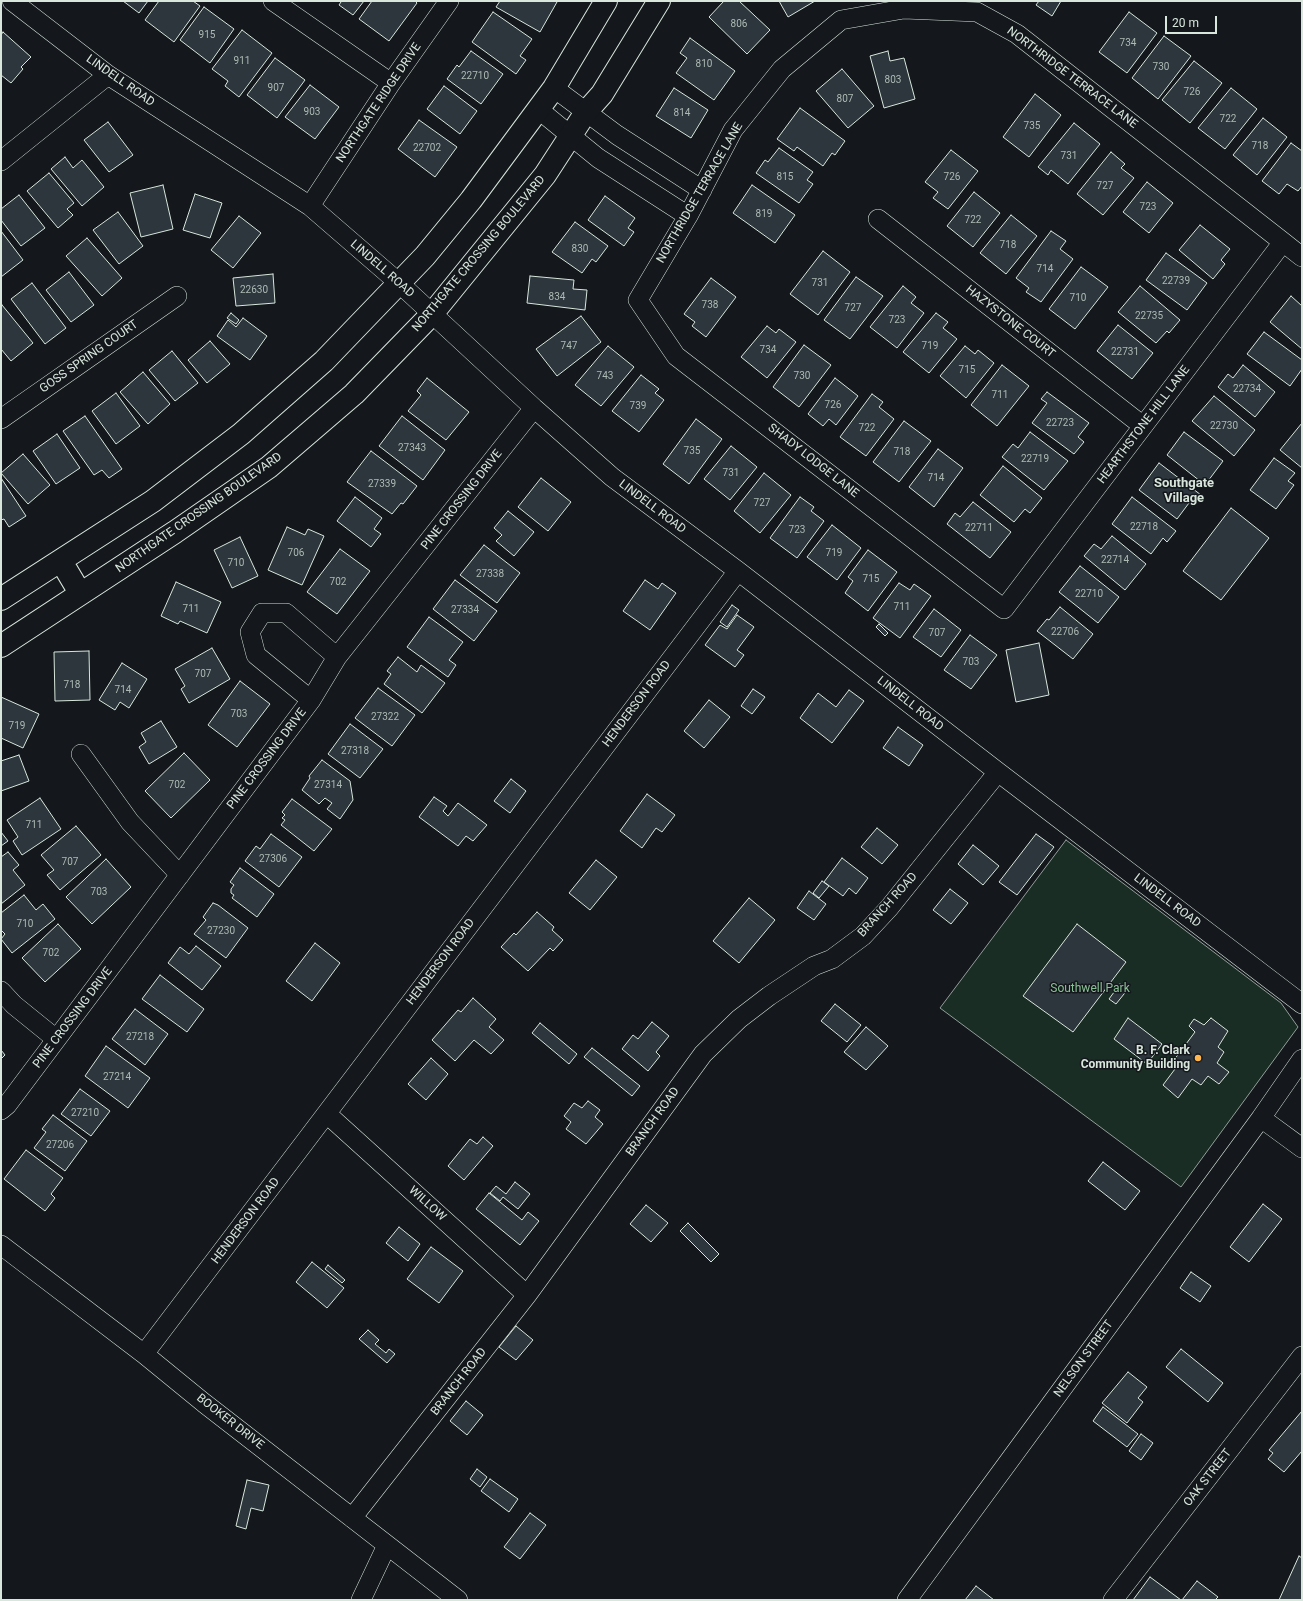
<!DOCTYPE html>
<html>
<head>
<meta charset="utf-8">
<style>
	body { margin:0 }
	#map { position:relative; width:1303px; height:1601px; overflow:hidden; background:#14181c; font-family:Roboto,sans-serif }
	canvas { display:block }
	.frame { position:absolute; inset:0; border:2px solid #d8e6dc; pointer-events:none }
	.scale { position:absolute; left:1165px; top:16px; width:52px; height:18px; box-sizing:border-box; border:2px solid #d8e6dc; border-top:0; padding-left:5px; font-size:12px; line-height:14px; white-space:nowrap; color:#d8e6dc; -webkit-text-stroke:3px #14181c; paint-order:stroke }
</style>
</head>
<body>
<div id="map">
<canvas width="1303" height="1601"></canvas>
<div class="frame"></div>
<div class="scale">20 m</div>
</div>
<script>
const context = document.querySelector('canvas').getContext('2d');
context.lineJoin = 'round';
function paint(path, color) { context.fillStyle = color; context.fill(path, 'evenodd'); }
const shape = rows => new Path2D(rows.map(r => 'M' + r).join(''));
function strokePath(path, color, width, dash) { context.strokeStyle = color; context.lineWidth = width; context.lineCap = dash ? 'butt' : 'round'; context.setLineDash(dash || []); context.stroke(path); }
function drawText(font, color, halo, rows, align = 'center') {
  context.font = font + ' Roboto,sans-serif'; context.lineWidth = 3; context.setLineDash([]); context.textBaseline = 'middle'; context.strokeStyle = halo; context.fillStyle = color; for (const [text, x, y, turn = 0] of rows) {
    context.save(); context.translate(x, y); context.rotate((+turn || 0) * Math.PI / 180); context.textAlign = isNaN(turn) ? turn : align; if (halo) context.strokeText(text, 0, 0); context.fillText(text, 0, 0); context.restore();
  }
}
const green = shape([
	[1066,840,1281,1003,1298,1027,1181,1187,940,1008,1066,840]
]);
paint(green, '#1a2d24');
strokePath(green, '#939e99', 1);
const building = shape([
	[123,1,148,1,139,13,123,1],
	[159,1,193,1,200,6,174,42,145,20,159,1],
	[339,1,364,1,353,15,339,5,341,2,339,1],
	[372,1,415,1,417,3,389,41,359,19,372,1],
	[500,1,555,1,557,2,540,32,496,7,500,1],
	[724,1,739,1,770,30,747,54,709,17,724,1],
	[779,1,815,1,788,17,779,1],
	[1039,1,1061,1,1052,16,1036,5,1039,1],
	[204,7,234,29,210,63,180,40,204,7],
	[493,12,532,39,520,56,526,60,516,74,472,42,493,12],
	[1129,12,1157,33,1127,73,1099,52,1129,12],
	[242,30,272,53,239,97,225,86,228,81,212,69,242,30],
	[3,32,31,57,21,67,23,69,11,83,1,75,1,35,3,32],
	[1164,36,1191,56,1158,99,1132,78,1164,36],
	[690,38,735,71,714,100,676,73,687,58,680,53,690,38],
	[471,51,503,74,481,104,447,79,457,65,459,67,471,51],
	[888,51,890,61,904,58,915,99,884,108,870,56,888,51],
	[275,58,305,80,277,118,247,95,275,58],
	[1194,61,1222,83,1190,123,1162,100,1194,61],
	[842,69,874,106,848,128,816,91,842,69],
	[310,85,339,107,315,139,285,117,310,85],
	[444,86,477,111,460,134,427,109,444,86],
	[674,88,708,110,691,138,656,116,674,88],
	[1231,88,1257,109,1225,149,1198,128,1231,88],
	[1035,94,1061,115,1029,157,1003,137,1035,94],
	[800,108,845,141,835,155,832,153,823,166,797,147,794,151,777,139,800,108],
	[1263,118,1287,137,1257,175,1233,155,1263,118],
	[419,120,457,147,435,177,398,149,419,120],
	[108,122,133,155,109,172,84,140,108,122],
	[1074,123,1100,144,1068,184,1051,170,1048,175,1038,167,1074,123],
	[1291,143,1302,151,1302,186,1298,191,1287,184,1279,194,1262,181,1291,143],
	[779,148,813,172,807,180,813,184,799,203,756,173,765,160,768,162,779,148],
	[951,150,978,171,948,209,933,198,938,192,925,182,951,150],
	[1111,152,1125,164,1121,168,1134,178,1103,215,1077,194,1111,152],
	[65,157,73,168,82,160,104,187,82,206,51,169,65,157],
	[49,173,74,203,67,209,73,215,58,228,27,191,49,173],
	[1147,182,1173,203,1149,233,1123,212,1147,182],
	[163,185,173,229,141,237,130,193,163,185],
	[752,185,795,215,775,243,733,213,752,185],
	[974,192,1000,213,973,247,947,226,974,192],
	[195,194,222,203,210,238,183,230,195,194],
	[19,195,45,228,21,246,1,220,1,209,19,195],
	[605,196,635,218,628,228,634,232,624,246,588,220,605,196],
	[118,212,143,246,119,264,93,230,118,212],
	[1011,215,1037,236,1006,274,980,253,1011,215],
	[239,216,261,233,233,268,211,250,239,216],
	[575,222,608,246,596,262,592,259,582,273,552,252,575,222],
	[1200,225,1230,249,1221,260,1225,264,1213,279,1179,250,1200,225],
	[1,231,23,260,1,277,1,231],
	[1051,231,1066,241,1060,249,1073,259,1041,302,1026,292,1029,288,1016,278,1051,231],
	[87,238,122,278,102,296,66,256,87,238],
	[823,251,850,272,818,315,790,294,823,251],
	[1166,253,1207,283,1187,310,1146,280,1166,253],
	[1081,267,1108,287,1075,329,1049,309,1081,267],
	[69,272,94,305,71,322,46,290,69,272],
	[273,274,275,303,236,306,233,278,273,274],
	[530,276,574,280,573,289,587,290,585,310,527,303,530,276],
	[856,277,883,296,850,339,824,320,856,277],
	[711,278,736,297,706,337,692,326,695,322,684,314,711,278],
	[32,283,66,328,45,344,11,299,32,283],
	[903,286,916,297,911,303,924,313,897,348,870,327,903,286],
	[1140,286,1180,320,1169,333,1167,331,1156,343,1118,312,1140,286],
	[1291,296,1302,306,1302,349,1270,322,1291,296],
	[2,305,33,343,11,361,1,349,1,306,2,305],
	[231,313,239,320,236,324,227,318,231,313],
	[936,313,948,322,943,328,957,339,929,373,903,352,936,313],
	[581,316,601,342,557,376,536,349,581,316],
	[243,318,267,336,250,360,217,336,228,320,236,327,243,318],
	[1118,325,1153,353,1132,379,1097,351,1118,325],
	[767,326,776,333,779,329,796,342,767,378,741,357,767,326],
	[1264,332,1302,360,1302,369,1290,386,1247,354,1264,332],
	[210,341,230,364,207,383,188,360,210,341],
	[804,345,831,365,799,407,773,387,804,345],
	[608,346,634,367,601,406,575,385,608,346],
	[965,346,975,354,978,350,994,363,966,398,940,376,965,346],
	[172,351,198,383,175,401,149,370,172,351],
	[1002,365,1029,386,997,426,971,405,1002,365],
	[1243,365,1275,392,1255,417,1218,387,1228,374,1233,378,1243,365],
	[143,372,170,404,148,424,120,392,143,372],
	[641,375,659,389,655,393,664,400,639,432,612,411,641,375],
	[427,378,469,412,446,440,408,411,421,395,417,391,427,378],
	[835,378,858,396,836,425,829,419,823,426,808,414,835,378],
	[1047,392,1089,423,1078,437,1084,442,1074,454,1032,423,1047,403,1041,399,1047,392],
	[116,393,140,426,116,444,92,411,116,393],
	[872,394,883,402,879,407,894,419,866,456,840,437,872,394],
	[1214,396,1255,430,1234,456,1192,421,1214,396],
	[85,416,122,469,109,478,102,470,94,475,63,431,85,416],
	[402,416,445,450,423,480,379,446,402,416],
	[696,419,722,439,689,484,663,464,696,419],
	[904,421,931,441,899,482,873,462,904,421],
	[1302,423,1302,468,1280,450,1302,423],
	[1030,432,1068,461,1044,490,1002,457,1013,444,1018,448,1030,432],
	[1184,432,1223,461,1205,485,1167,455,1184,432],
	[57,434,80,468,56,484,33,451,57,434],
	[731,446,757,467,730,500,704,479,731,446],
	[938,449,963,468,934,507,909,487,938,449],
	[371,451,417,486,403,504,401,503,392,514,347,482,371,451],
	[23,454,50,485,28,504,1,473,23,454],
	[1274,458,1295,473,1288,481,1294,485,1276,509,1250,490,1274,458],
	[1159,463,1201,495,1193,506,1189,503,1177,519,1139,490,1159,463],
	[1003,466,1042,498,1030,513,1025,509,1014,522,980,495,1003,466],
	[764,473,791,495,760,533,734,511,764,473],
	[1,478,26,516,9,527,4,519,1,520,1,478],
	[541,478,571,502,548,531,518,507,541,478],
	[355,497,382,518,374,529,381,534,371,547,337,521,355,497],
	[800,497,814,507,811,511,824,521,797,558,770,538,800,497],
	[1132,497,1176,531,1167,542,1163,538,1151,554,1112,524,1132,497],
	[973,502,1011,532,990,558,947,524,955,513,960,517,973,502],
	[1231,508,1269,538,1221,600,1183,571,1231,508],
	[508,511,534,532,514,556,496,541,502,535,494,528,508,511],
	[832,525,861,548,837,580,807,557,832,525],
	[287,527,305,535,308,529,324,536,302,585,268,570,287,527],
	[1112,536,1146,564,1125,590,1084,556,1094,544,1101,549,1112,536],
	[240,537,258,576,232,588,214,550,240,537],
	[484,545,520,573,497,603,460,575,484,545],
	[340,549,370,571,337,614,307,592,340,549],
	[868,550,897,572,868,611,845,593,853,581,848,577,868,550],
	[1080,566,1119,597,1098,623,1059,592,1080,566],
	[455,580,497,611,474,641,433,609,455,580],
	[645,580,658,589,662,583,676,593,650,630,623,611,645,580],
	[176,582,221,602,207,633,180,621,178,624,161,616,176,582],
	[899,583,910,590,914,584,931,596,900,638,873,618,899,583],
	[732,605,739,610,727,627,720,622,732,605],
	[1060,607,1093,634,1073,659,1037,631,1047,619,1049,620,1060,607],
	[934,609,961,630,941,657,913,637,934,609],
	[737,615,754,627,737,650,744,655,735,667,705,645,720,625,727,629,737,615],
	[429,617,463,642,449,660,456,665,448,677,407,647,429,617],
	[879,624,888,633,885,636,876,627,879,624],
	[970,635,997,655,971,689,944,670,970,635],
	[1039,643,1049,695,1016,702,1006,650,1039,643],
	[212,648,230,679,189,703,181,689,185,686,175,669,212,648],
	[89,651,90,700,55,701,54,652,89,651],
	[398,657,417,672,421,665,445,683,422,713,384,684,391,674,387,671,398,657],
	[122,663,147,679,129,708,120,702,115,710,99,700,122,663],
	[240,681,270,704,237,747,208,725,240,681],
	[378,688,415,715,392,746,355,718,378,688],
	[753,689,765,697,752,714,741,706,753,689],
	[849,690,864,701,832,743,800,718,818,693,836,707,849,690],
	[1,697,39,714,23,748,1,738,1,697],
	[709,700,730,717,704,748,684,731,709,700],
	[161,721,177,747,149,764,139,747,146,742,141,733,161,721],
	[350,724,383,749,360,778,328,754,350,724],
	[898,727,923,745,909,766,883,748,898,727],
	[184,753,210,780,171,818,145,791,184,753],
	[19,755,29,781,1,791,1,761,19,755],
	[322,760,350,781,353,800,340,819,327,809,332,803,325,798,319,804,302,790,310,778,309,776,322,760],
	[511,779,526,791,510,813,494,801,511,779],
	[647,794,675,815,662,832,656,828,642,848,620,831,647,794],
	[434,797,447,806,443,811,448,816,458,803,487,825,473,841,466,836,458,846,419,817,434,797],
	[40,798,61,829,22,855,13,841,18,837,7,820,40,798],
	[292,799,332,829,314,851,281,825,285,820,282,818,285,815,282,812,292,799],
	[76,826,101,855,60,890,47,875,54,870,41,855,76,826],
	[877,828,898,845,882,864,861,847,877,828],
	[1,832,8,841,1,846,1,832],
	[271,834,302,857,279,887,245,861,256,846,260,849,271,834],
	[1036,834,1054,847,1017,895,999,882,1036,834],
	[973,845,999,866,983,885,958,864,973,845],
	[8,852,19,865,13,870,25,885,1,904,1,857,8,852],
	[842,858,868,878,856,894,849,888,843,896,824,882,842,858],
	[106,859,131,887,92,924,66,897,106,859],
	[596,860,617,877,590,910,569,893,596,860],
	[240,868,274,894,257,917,232,898,234,895,231,893,231,889,234,885,230,882,240,868],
	[822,881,829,886,819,898,813,893,822,881],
	[950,889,968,903,951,924,933,910,950,889],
	[809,891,826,904,814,920,797,908,809,891],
	[24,895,36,910,43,904,55,919,12,953,1,939,5,934,1,930,1,913,24,895],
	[749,898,775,920,739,963,713,941,749,898],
	[213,903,218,905,248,928,226,958,194,934,206,920,203,917,213,903],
	[537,912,554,927,552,930,563,940,553,951,550,948,528,971,501,947,514,933,516,935,537,912],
	[58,924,81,949,45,982,22,958,58,924],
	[1077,924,1126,962,1073,1032,1023,996,1077,924],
	[315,943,340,963,312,1001,286,981,315,943],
	[196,946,221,966,202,990,168,963,180,947,189,954,196,946],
	[160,975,204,1009,187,1032,142,999,160,975],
	[1120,984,1128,989,1116,1004,1109,999,1120,984],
	[473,998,496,1019,489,1027,504,1040,491,1054,474,1040,455,1061,432,1040,458,1010,461,1012,473,998],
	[835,1004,861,1025,847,1042,821,1021,835,1004],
	[135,1009,168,1034,145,1065,112,1039,135,1009],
	[1128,1018,1162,1044,1147,1064,1114,1039,1128,1018],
	[1211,1018,1228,1031,1218,1047,1224,1052,1217,1063,1229,1072,1219,1084,1208,1076,1201,1085,1192,1079,1178,1098,1163,1085,1175,1069,1171,1064,1195,1032,1189,1026,1194,1019,1204,1025,1211,1018],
	[652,1022,669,1036,656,1052,660,1056,648,1071,622,1049,633,1035,638,1039,652,1022],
	[540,1023,577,1054,569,1064,532,1033,540,1023],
	[866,1027,888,1046,866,1070,844,1052,866,1027],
	[106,1046,150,1078,128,1108,85,1076,106,1046],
	[592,1048,640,1086,632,1096,584,1057,592,1048],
	[1,1050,5,1055,1,1059,1,1050],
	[431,1058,448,1074,426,1100,408,1084,431,1058],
	[80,1089,110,1111,91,1136,61,1114,80,1089],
	[588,1101,600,1110,595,1117,603,1124,586,1144,566,1129,571,1122,564,1116,574,1103,582,1108,588,1101],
	[53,1115,87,1141,65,1171,34,1148,46,1132,42,1129,53,1115],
	[483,1137,493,1146,464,1180,448,1166,470,1139,477,1144,483,1137],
	[26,1150,63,1178,51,1194,55,1198,45,1211,4,1179,26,1150],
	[1103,1162,1140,1191,1125,1210,1088,1181,1103,1162],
	[515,1182,530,1194,518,1209,503,1197,500,1201,490,1193,496,1186,506,1194,515,1182],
	[489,1193,522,1220,528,1212,539,1221,520,1245,476,1209,489,1193],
	[1263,1204,1282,1219,1249,1262,1230,1247,1263,1204],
	[646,1205,668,1223,651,1242,630,1224,646,1205],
	[688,1223,719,1254,711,1262,680,1231,688,1223],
	[399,1227,420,1244,408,1261,386,1243,399,1227],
	[431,1247,463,1271,439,1303,407,1279,431,1247],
	[312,1262,344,1288,327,1308,296,1282,312,1262],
	[328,1265,345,1280,342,1283,325,1269,328,1265],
	[1191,1272,1211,1286,1200,1302,1180,1288,1191,1272],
	[516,1326,533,1340,516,1360,499,1347,516,1326],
	[368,1330,379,1340,375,1344,386,1353,389,1349,395,1354,387,1363,359,1339,368,1330],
	[1181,1349,1223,1383,1208,1402,1166,1367,1181,1349],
	[1128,1372,1147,1387,1138,1398,1143,1402,1127,1423,1102,1403,1128,1372],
	[466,1401,483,1415,467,1435,450,1421,466,1401],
	[1103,1407,1138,1434,1127,1447,1093,1421,1103,1407],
	[1302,1411,1302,1451,1284,1472,1268,1459,1273,1453,1269,1450,1302,1411],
	[1141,1434,1153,1443,1141,1460,1129,1451,1141,1434],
	[477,1469,487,1477,480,1487,470,1479,477,1469],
	[490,1479,518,1499,509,1512,481,1491,490,1479],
	[247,1480,269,1485,263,1511,251,1508,246,1529,236,1526,247,1480],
	[530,1513,546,1525,520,1559,504,1547,530,1513],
	[1299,1556,1302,1558,1302,1600,1279,1600,1299,1556],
	[1150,1577,1181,1600,1133,1600,1150,1577],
	[1197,1581,1218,1597,1215,1600,1182,1600,1197,1581],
	[976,1586,994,1600,965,1600,976,1586]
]);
paint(building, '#2c363c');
strokePath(building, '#d8e6dc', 1);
const minor = shape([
	[12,1,108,75,310,206,399,283,534,408,612,477,738,571,998,772,1302,1004],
	[273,1,391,83],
	[554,88,617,135,702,190],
	[538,109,598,158,688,216],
	[1,161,108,75],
	[310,206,391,83,449,1],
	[878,219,1143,426],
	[1283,242,1004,609,676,356,638,300,688,216,733,130,782,69,841,20,904,9,977,12,1017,34,1283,242,1302,257],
	[1,419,177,296],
	[311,700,256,655,250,632,262,613,286,613,337,657],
	[81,754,130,822,180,875],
	[1,991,14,1005,56,1039],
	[1,1110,7,1105,311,700,337,657,534,408],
	[327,1114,527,1295],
	[1261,1118,1302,1148],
	[1,1245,144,1354,204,1403,458,1600],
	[144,1354,738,571],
	[352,1518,527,1295,703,1054,739,1019,769,996,814,966,832,959,863,936,889,908,998,772],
	[361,1600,387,1545],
	[907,1600,1261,1118,1302,1059],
	[1113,1600,1302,1356]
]);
const major = shape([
	[61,561,80,593],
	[1,599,153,501,241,434,324,361,425,256,471,200,554,88,606,1],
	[1,646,175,532,269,467,354,394,432,314,545,175,586,112,602,94,659,1]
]);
strokePath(minor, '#d8e6dc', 20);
strokePath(major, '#d8e6dc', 24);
strokePath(minor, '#14181c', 19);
strokePath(major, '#14181c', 22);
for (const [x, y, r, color] of [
	[1198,1058,4,"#ffb74d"]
]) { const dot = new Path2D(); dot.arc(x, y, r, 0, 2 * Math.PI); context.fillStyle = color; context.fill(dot); strokePath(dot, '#14181c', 1.5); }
drawText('10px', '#adbab4', null, [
	["806",739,24],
	["915",207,35],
	["734",1128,43],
	["911",242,61],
	["810",704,64],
	["730",1161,67],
	["22710",475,76],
	["803",893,80],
	["907",276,88],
	["726",1192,92],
	["807",845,99],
	["903",312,112],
	["814",682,113],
	["722",1228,119],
	["735",1032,126],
	["718",1260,146],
	["22702",427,148],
	["731",1069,156],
	["815",785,177],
	["726",952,177],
	["727",1105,186],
	["723",1148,207],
	["819",764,214],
	["722",973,220],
	["718",1008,245],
	["830",580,249],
	["714",1045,269],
	["22739",1176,281],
	["731",820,283],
	["22630",254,290],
	["834",557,297],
	["710",1078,298],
	["738",710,305],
	["727",853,308],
	["22735",1149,316],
	["723",897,320],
	["747",569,346],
	["719",930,346],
	["734",768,350],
	["22731",1125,352],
	["715",967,370],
	["743",605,376],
	["730",802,376],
	["22734",1247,389],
	["711",1000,395],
	["726",833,405],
	["739",638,406],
	["22723",1060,423],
	["22730",1224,426],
	["722",867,428],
	["27343",412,448],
	["735",692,451],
	["718",902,452],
	["22719",1035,459],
	["731",731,473],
	["714",936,478],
	["27339",382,484],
	["727",762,503],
	["22718",1144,527],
	["22711",979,528],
	["723",797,530],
	["706",296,553],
	["719",834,553],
	["22714",1115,560],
	["710",236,563],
	["27338",490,574],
	["715",871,579],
	["702",338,582],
	["22710",1089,594],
	["711",902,607],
	["711",191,609],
	["27334",465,610],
	["22706",1065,632],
	["707",937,633],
	["703",971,662],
	["707",203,674],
	["718",72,685],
	["714",123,690],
	["703",239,714],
	["27322",385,717],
	["719",17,726],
	["27318",355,751],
	["702",177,785],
	["27314",328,785],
	["711",34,825],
	["27306",273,859],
	["707",70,862],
	["703",99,892],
	["710",25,924],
	["27230",221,931],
	["702",51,953],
	["27218",140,1037],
	["27214",117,1077],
	["27210",85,1113],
	["27206",60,1145]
]);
drawText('12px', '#d8e6dc', '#14181c', [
	["NORTHRIDGE TERRACE LANE",1072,78,37],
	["LINDELL ROAD",120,81,35],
	["NORTHGATE RIDGE DRIVE",379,103,-56],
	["NORTHRIDGE TERRACE LANE",700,193,-60],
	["NORTHGATE CROSSING BOULEVARD",479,254,-50],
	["LINDELL ROAD",382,269,41],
	["HAZYSTONE COURT",1010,322,38],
	["GOSS SPRING COURT",89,357,-35],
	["HEARTHSTONE HILL LANE",1144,425,-53],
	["SHADY LODGE LANE",813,461,38],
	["PINE CROSSING DRIVE",462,500,-52],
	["LINDELL ROAD",652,507,37],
	["NORTHGATE CROSSING BOULEVARD",199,513,-35],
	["HENDERSON ROAD",637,704,-53],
	["LINDELL ROAD",910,704,38],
	["PINE CROSSING DRIVE",267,759,-53],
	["LINDELL ROAD",1167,901,37],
	["BRANCH ROAD",888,905,-48],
	["HENDERSON ROAD",441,962,-53],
	["PINE CROSSING DRIVE",73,1018,-53],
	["BRANCH ROAD",653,1122,-54],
	["WILLOW",427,1204,42],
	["HENDERSON ROAD",246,1221,-53],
	["NELSON STREET",1084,1359,-54],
	["BRANCH ROAD",459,1382,-52],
	["BOOKER DRIVE",230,1422,38],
	["OAK STREET",1208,1478,-52]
]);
drawText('12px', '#8ac095', '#14181c', [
	["Southwell Park",1090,989]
]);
drawText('bold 12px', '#d8e6dc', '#14181c', [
	["B. F. Clark",1190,1051],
	["Community Building",1190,1065]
], 'right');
drawText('bold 13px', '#d8e6dc', '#14181c', [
	["Southgate",1184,484],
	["Village",1184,499]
]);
</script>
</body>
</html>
